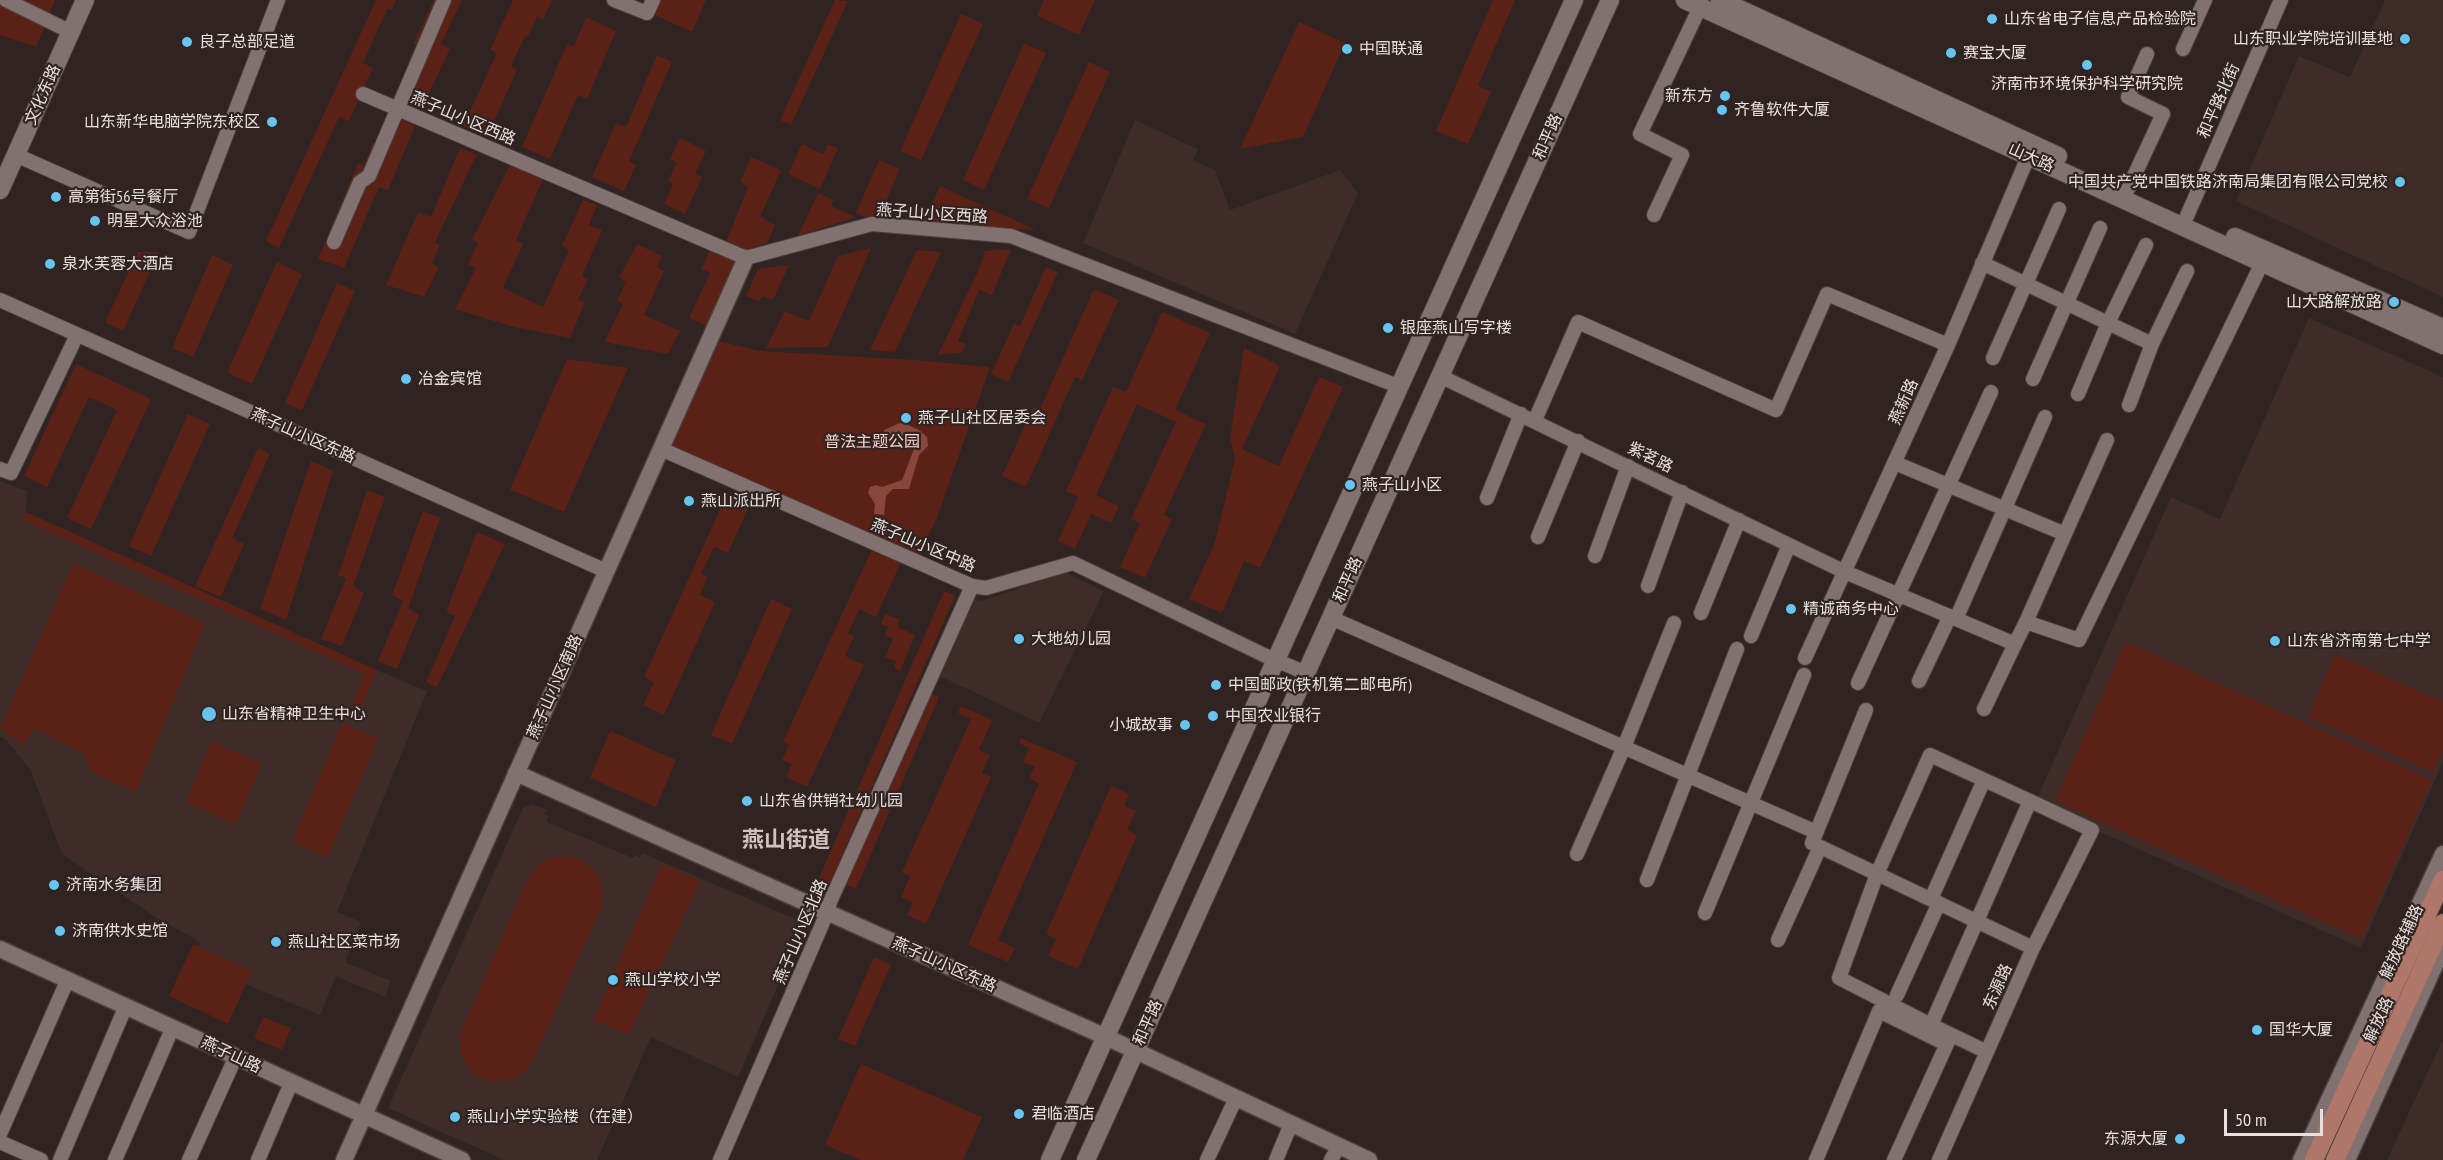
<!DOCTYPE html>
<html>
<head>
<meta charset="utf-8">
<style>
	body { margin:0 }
	#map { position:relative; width:2443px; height:1160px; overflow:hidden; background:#2f2421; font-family:"PT Sans Narrow",sans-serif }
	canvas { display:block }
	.scale { position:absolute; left:2224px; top:1109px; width:99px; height:27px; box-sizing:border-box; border:3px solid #e9e0df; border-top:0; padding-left:8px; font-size:18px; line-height:21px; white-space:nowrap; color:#e9e0df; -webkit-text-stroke:4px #2f2421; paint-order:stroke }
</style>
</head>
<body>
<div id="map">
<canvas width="2443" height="1160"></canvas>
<div class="scale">50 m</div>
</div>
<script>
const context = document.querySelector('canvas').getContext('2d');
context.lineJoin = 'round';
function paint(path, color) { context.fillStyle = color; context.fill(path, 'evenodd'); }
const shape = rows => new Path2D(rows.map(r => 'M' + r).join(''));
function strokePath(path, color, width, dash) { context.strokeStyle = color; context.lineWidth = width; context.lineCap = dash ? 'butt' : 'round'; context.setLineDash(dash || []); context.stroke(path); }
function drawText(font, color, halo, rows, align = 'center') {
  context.font = font + ' "PT Sans Narrow","Noto Sans SC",sans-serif'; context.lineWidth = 4.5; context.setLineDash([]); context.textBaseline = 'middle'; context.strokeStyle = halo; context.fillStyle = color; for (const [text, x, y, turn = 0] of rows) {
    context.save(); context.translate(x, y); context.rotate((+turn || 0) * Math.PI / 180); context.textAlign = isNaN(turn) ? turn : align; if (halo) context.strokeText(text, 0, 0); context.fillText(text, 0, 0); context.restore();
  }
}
paint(shape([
	[2385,0,2443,0,2443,297,2236,201,2299,56,2350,77],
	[1135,120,1198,149,1193,160,1215,170,1230,210,1340,170,1358,193,1295,334,1083,243],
	[2309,318,2443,377,2443,762,2361,948,2035,803,2171,497,2220,519],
	[0,481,27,491,26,514,271,627,427,691,337,912,361,922,345,962,391,981,385,997,336,976,320,1015,192,962,200,942,154,916,62,854,30,769,7,741,0,737],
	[1065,572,1104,591,1039,723,940,676,975,599,982,601],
	[532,804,546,810,544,814,548,816,547,822,633,858,635,855,640,857,642,853,805,923,738,1077,651,1037,597,1160,504,1160,388,1108,523,808],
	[2443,1039,2443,1160,2387,1160]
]), '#3e2c28');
paint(shape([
	[0,0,55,0,36,47,0,35],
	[376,0,396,0,392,10,387,9,363,63,373,68,349,121,339,117,279,248,266,241],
	[434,0,462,0,441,44,450,49,423,105,403,95,419,47,413,44],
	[513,0,552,0,543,20,537,17,528,37,525,36,511,66,517,70,487,137,463,126,497,53,490,50],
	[659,0,706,0,692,32,653,14],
	[835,0,848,1,791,125,780,120],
	[1044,0,1095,0,1079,35,1037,16],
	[1493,0,1515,0,1478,86,1491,92,1468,144,1436,131],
	[961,14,983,24,921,160,900,151],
	[586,17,616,31,587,99,578,95,550,159,522,147,567,44,574,46],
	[1299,22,1345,43,1303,137,1240,149],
	[1024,43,1046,53,984,190,963,180],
	[657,55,672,62,629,161,636,165,624,191,592,177,616,123,626,127],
	[1089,62,1110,72,1049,208,1027,199],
	[393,116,415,126,388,190,379,187,344,268,318,259,358,163,364,166,373,142,379,145],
	[680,138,706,151,695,173,702,177,685,214,664,204,673,184,668,181,677,163,670,159],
	[802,144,823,154,828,144,838,148,820,189,788,174],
	[460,148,477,154,435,242,440,245,432,263,439,267,424,297,386,285,418,212,431,217],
	[751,157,781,170,760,217,775,225,768,242,744,251,726,242,748,187,740,182],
	[879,160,900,169,877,222,856,213],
	[510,165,543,179,516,240,523,244,503,288,543,307,569,250,562,246,583,200,597,205,589,225,602,230,582,276,588,279,578,300,585,302,570,338,514,327,455,309,476,268,468,264,478,243,472,240],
	[940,186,1036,230,923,224],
	[818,193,833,200,831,206,856,217,798,236],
	[637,244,662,256,657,267,664,271,644,315,680,331,668,354,604,342,623,304,617,301,626,282,619,278],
	[711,248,741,262,710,328,689,318,710,273,701,269],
	[871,248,828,347,766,348,785,311,809,321,838,256],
	[1011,249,992,295,979,290,958,341,966,344,961,353,938,355,979,269,985,251],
	[917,250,941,252,895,352,870,350],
	[138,252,159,252,123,331,105,322],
	[212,255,233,265,193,357,172,348],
	[277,262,302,274,252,384,227,373],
	[789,265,773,300,762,296,759,301,746,296,758,269],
	[1046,267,1058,272,1008,382,991,374,1014,324,1020,326],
	[337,283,355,291,302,410,285,403],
	[1094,289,1119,300,1082,380,1075,377,1026,487,1002,476,1033,407,1040,409],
	[1162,312,1210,333,1175,410,1206,424,1164,515,1172,519,1145,578,1120,567,1140,523,1131,519,1176,422,1137,404,1096,495,1119,506,1111,523,1091,514,1075,549,1058,541,1078,497,1066,491,1113,387,1126,392],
	[719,341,759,351,915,360,990,367,937,518,918,555,673,446,681,420],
	[1244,348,1280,366,1242,449,1279,466,1319,377,1343,387,1260,568,1244,561,1222,613,1189,599,1214,545,1235,459,1230,438],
	[567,359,628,368,564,512,510,490],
	[76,364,151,399,91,529,67,518,117,410,89,397,47,487,24,476],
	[188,414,210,424,151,556,129,546],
	[258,448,270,454,232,538,244,544,221,597,195,586],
	[311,461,333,471,286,620,260,609],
	[367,490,385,497,353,586,364,593,342,646,321,639,346,578,338,575],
	[727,494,750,504,728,553,714,547,701,574,708,577,700,595,715,602,664,715,643,705,654,682,644,677],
	[423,511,440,518,408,609,419,615,397,669,378,661,403,601,392,595],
	[26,512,377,670,356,718,348,714,365,674,23,520],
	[477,532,505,544,437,687,426,682,455,616,446,612],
	[872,549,901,562,876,617,859,609,848,633,854,636,845,656,864,665,807,787,786,777,792,764,782,760,789,745,783,742],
	[73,563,205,623,136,792,91,772,84,754,34,728,24,745,0,729],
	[944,591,955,596,830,883,819,878],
	[771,599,792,609,732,744,711,735],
	[885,614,900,620,897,627,915,635,900,671,894,668,896,661,885,657,893,639,885,635,888,627,881,624],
	[2126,642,2432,780,2361,939,2055,801],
	[2335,654,2443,702,2443,749,2433,772,2308,717],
	[928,692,939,697,856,889,845,884],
	[961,706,992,720,979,750,990,755,982,773,991,777,926,924,907,915,913,903,901,897,910,876,902,872,971,719,958,713],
	[342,723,378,738,328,857,292,842],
	[610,731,676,760,656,807,590,778],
	[1021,738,1077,762,998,940,1015,948,1008,962,968,945,1039,783,1029,778,1035,767,1023,762,1029,748,1019,743],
	[211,742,262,763,236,824,186,803],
	[1111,786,1129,794,1124,806,1136,811,1127,830,1137,835,1078,969,1048,956,1056,939,1046,934],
	[567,856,583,861,596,872,603,890,601,908,533,1060,524,1073,509,1080,493,1082,477,1077,467,1066,460,1052,461,1032,528,877,540,863,553,857],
	[662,864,700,881,629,1035,593,1020],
	[193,944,252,971,228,1024,169,996],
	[874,957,891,965,855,1046,838,1039],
	[263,1017,291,1028,282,1050,254,1038],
	[861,1064,982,1117,963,1160,860,1160,825,1145]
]), '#5b2116');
paint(shape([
	[902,422,919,430,927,437,928,446,919,455,909,489,893,489,886,496,884,515,874,514,875,504,868,493,870,487,876,485,882,487,902,480,914,449,922,443,905,441,895,446,884,442,884,430]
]), '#87473a');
const minor = shape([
	[6,0,71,32],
	[614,0,647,13,653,0],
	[2183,49,2205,0],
	[363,94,746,258,872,224,1011,236,1390,383,1400,386],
	[16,155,189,232,278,0],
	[2128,189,2163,114,2128,97,2147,54],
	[1654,215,1682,155,1640,134,1700,7],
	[2187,216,2281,0],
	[334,242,360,182,369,176,444,0],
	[1982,263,2152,344],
	[0,300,606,571],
	[1993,358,2059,209],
	[1440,376,1845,572,2015,644,2026,622,2079,640,2262,263],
	[2033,379,2100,228],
	[2078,394,2108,323,2146,245],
	[2129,405,2152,344,2187,271],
	[1535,420,1578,322,1776,410,1827,294,1948,345],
	[661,449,972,586,986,588,1073,563,1266,656,1306,673],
	[1895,463,2065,534,2107,440],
	[0,469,11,473,77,335],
	[1487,498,1521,414],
	[1538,537,1578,441],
	[1595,556,1628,466],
	[1648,586,1682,492],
	[1701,613,1739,520],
	[1331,618,1816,832],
	[1956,619,2045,417],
	[2026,622,2065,534],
	[1751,636,1789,545],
	[1805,658,1948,345,2028,157],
	[1919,681,1950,616],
	[1858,683,1991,392],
	[1984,709,2015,644],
	[1866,710,1812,843,2033,948],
	[1577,854,1624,747,1674,623],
	[1647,880,1737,649],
	[1931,899,1984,780],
	[1705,913,1804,675],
	[1778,940,1820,847,1814,844],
	[1897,995,1939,903],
	[1931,1025,1987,1052],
	[0,1134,64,988],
	[0,1142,41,1160],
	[60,1160,122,1015],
	[115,1160,169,1036],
	[189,1160,232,1065],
	[258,1160,288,1090],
	[720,1160,827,913,830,902,972,586],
	[1207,1160,1236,1098],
	[1276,1160,1291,1124],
	[1331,1160,1339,1146],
	[1816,1160,1879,1011,1946,1044],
	[1894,1160,1951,1035],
	[1939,1160,2033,948,2092,830,2030,801,1930,755,1877,874,1839,978,1931,1025,2030,801]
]);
const tertiary = shape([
	[516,773,1106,1037,1369,1160],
	[0,949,462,1160],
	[344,1160,746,258],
	[2301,1160,2443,854],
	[2347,1160,2443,947]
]);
const secondary = shape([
	[1685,0,2443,345],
	[1720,0,2058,156],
	[0,190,85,0],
	[2235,237,2443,328],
	[1050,1160,1574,0],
	[1086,1160,1610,0]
]);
const primary = shape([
	[2314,1160,2443,880],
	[2335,1160,2443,923]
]);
strokePath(minor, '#49403e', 16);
strokePath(tertiary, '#49403e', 19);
strokePath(secondary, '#49403e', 20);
strokePath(primary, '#49403e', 20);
strokePath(minor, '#81726f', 14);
strokePath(tertiary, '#81726f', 16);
strokePath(secondary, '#81726f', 18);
strokePath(primary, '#b0766a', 18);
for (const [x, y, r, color] of [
	[1992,19,6,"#66c4ef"],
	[2405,39,6,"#66c4ef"],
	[187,42,6,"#66c4ef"],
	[1347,49,6,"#66c4ef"],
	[1951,53,6,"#66c4ef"],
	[2087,65,6,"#66c4ef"],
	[1725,96,6,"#66c4ef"],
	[1722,110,6,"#66c4ef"],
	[272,122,6,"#66c4ef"],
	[2400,182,6,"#66c4ef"],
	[56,197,6,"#66c4ef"],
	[95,221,6,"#66c4ef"],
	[50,264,6,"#66c4ef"],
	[2394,302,6,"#66c4ef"],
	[1388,328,6,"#66c4ef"],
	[406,379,6,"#66c4ef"],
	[906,418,6,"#66c4ef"],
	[1350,485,6,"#66c4ef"],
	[689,501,6,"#66c4ef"],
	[1791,609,6,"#66c4ef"],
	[1019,639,6,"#66c4ef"],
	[2275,641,6,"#66c4ef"],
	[1216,685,6,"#66c4ef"],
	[209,714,8,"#66c4ef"],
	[1213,716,6,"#66c4ef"],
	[1185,725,6,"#66c4ef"],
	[747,801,6,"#66c4ef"],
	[54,885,6,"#66c4ef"],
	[60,931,6,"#66c4ef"],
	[276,942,6,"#66c4ef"],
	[613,980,6,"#66c4ef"],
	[2257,1030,6,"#66c4ef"],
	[1019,1114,6,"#66c4ef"],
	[455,1117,6,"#66c4ef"],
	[2180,1139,6,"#66c4ef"]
]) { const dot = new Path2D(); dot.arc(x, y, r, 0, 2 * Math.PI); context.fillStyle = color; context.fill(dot); strokePath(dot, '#2f2421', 2); }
drawText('16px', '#e9e0df', '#2f2421', [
	["山东省电子信息产品检验院",2004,19],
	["山东职业学院培训基地",2393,39,"right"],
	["良子总部足道",199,42],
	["中国联通",1359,49],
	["赛宝大厦",1963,53],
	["济南市环境保护科学研究院",2087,84,"center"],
	["新东方",1713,96,"right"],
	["齐鲁软件大厦",1734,110],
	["山东新华电脑学院东校区",260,122,"right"],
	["中国共产党中国铁路济南局集团有限公司党校",2388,182,"right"],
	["高第街56号餐厅",68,197],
	["明星大众浴池",107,221],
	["泉水芙蓉大酒店",62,264],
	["山大路解放路",2382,302,"right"],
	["银座燕山写字楼",1400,328],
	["冶金宾馆",418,379],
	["燕子山社区居委会",918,418],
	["燕子山小区",1362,485],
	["燕山派出所",701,501],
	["精诚商务中心",1803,609],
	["大地幼儿园",1031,639],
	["山东省济南第七中学",2287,641],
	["中国邮政(铁机第二邮电所)",1228,685],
	["山东省精神卫生中心",222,714],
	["中国农业银行",1225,716],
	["小城故事",1173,725,"right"],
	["山东省供销社幼儿园",759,801],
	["济南水务集团",66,885],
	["济南供水史馆",72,931],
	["燕山社区菜市场",288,942],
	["燕山学校小学",625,980],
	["国华大厦",2269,1030],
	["君临酒店",1031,1114],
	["燕山小学实验楼（在建）",467,1117],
	["东源大厦",2168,1139,"right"]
], 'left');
drawText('16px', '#e9e0df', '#2f2421', [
	["文化东路",43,95,-66],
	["和平路北街",2219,101,-66],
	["燕子山小区西路",463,119,23],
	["和平路",1548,137,-66],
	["山大路",2031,158,24],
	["燕子山小区西路",932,214,4],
	["燕新路",1904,402,-66],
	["燕子山小区东路",303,436,24],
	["紫茗路",1650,458,26],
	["燕子山小区中路",923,546,23],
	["和平路",1348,580,-66],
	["燕子山小区南路",555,687,-66],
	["燕子山小区北路",801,932,-67],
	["解放路辅路",2402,942,-65],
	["燕子山小区东路",944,965,24],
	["东源路",1998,987,-66],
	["解放路",2379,1020,-65],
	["和平路",1148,1023,-66],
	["燕子山路",231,1055,25]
]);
drawText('16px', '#fbd2c9', '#2f2421', [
	["普法主题公园",872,442]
]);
drawText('bold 22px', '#d2c2bf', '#2f2421', [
	["燕山街道",786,841]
]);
</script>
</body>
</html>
